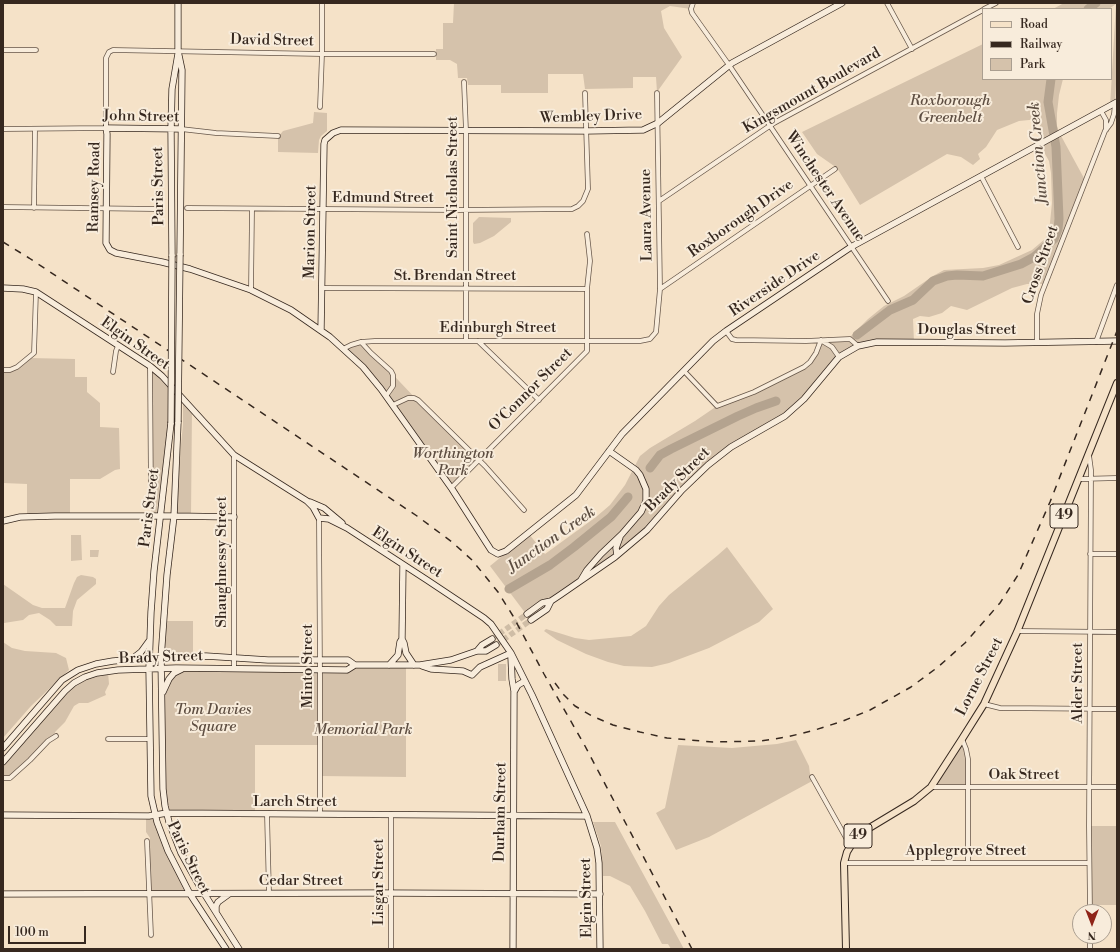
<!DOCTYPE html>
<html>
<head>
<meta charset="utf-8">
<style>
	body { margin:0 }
	#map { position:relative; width:1120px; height:952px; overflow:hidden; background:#f5e2c8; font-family:"Libre Bodoni",serif }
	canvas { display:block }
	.frame { position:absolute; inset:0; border:4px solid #36281f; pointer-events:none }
	.legend { position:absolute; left:982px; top:8px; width:130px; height:72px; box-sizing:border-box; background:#f8ecdb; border:1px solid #aa9e90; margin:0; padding:5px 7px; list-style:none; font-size:12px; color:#36281f }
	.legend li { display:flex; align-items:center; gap:8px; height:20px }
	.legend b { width:20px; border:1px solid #aa9e90 }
	.north { position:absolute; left:1072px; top:904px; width:40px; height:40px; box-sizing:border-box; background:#f8ecdb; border:1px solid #aa9e90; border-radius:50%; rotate:180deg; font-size:11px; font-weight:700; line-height:16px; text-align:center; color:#36281f }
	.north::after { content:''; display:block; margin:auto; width:14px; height:18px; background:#8f2418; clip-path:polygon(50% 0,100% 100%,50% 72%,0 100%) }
	.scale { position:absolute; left:8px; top:926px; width:78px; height:18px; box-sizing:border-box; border:2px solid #36281f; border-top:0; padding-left:5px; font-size:12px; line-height:14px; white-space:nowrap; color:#36281f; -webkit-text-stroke:3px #f8ecdb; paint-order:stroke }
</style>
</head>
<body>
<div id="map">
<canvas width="1120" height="952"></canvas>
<div class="frame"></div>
<ul class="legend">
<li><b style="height:5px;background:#f5e2c8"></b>Road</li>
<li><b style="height:5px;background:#36281f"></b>Railway</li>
<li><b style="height:11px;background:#d5c2ab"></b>Park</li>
</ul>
<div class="north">N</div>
<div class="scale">100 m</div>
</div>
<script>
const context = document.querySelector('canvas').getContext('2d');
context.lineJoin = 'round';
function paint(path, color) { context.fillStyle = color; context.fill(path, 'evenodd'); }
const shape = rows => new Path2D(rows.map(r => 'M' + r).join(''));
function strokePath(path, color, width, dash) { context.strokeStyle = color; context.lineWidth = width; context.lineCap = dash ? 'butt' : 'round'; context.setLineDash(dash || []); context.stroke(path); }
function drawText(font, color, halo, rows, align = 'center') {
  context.font = font + ' "Libre Bodoni",serif'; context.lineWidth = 4; context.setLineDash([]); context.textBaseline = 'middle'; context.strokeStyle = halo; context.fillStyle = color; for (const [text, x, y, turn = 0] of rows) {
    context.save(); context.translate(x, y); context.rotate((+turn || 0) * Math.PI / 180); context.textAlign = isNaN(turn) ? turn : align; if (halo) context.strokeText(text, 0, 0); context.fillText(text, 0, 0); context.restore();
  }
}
paint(shape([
	[454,3,692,3,691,9,670,6,661,11,664,28,682,57,657,92,656,77,633,77,633,88,585,89,583,74,548,74,548,93,501,93,501,85,468,85,467,78,458,78,457,64,450,60,436,60,436,49,443,49,443,23,453,23],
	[1064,3,1117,3,1117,65,1115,104,1110,106,1116,4,1109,9,1053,9],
	[983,44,983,79,1063,79,1059,95,1057,113,1057,126,1060,134,1085,180,1044,284,1027,284,1012,288,967,310,951,306,942,313,929,317,920,316,913,319,914,342,878,342,846,352,798,406,723,453,616,557,526,614,490,566,529,534,545,554,596,517,610,505,625,485,640,456,650,448,695,421,717,406,754,391,795,372,810,361,821,340,849,338,868,319,884,306,904,296,933,276,944,270,983,268,999,265,1032,250,1045,239,1049,232,1052,203,1051,173,1049,161,1040,145,1043,144,1039,119,1019,121,997,130,986,147,978,154,980,159,973,165,961,157,947,154,860,205,837,168,817,154,802,132],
	[314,112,327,113,327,131,321,136,319,140,318,153,278,152,278,137,283,131,313,123],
	[479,217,511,218,511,222,494,236,480,243,474,244,473,242,473,223],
	[362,342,418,401,479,461,451,489,381,389,343,349],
	[30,358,75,359,75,377,87,377,87,392,100,403,100,427,119,428,120,469,115,470,100,479,70,479,70,516,27,517,27,484,3,483,3,371,10,371],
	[147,367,159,377,168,386,168,427,156,517,151,516,151,428],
	[183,399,192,408,191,516,174,516,183,424],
	[71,535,81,535,82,560,71,561],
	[727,547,773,609,759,622,709,648,669,663,652,667,624,666,608,662,586,654,557,640,544,631,546,629,575,638,589,640,631,636,646,626,659,606,669,595,718,555],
	[90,550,99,550,98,557,90,557],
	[81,575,93,577,96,579,96,584,77,600,73,611,72,626,56,626,50,620,39,613,29,615,23,620,4,623,3,638,3,584,33,605,42,608,65,608,74,583,77,577],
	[165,621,193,621,193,656,162,657],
	[3,642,12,648,25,651,56,653,66,658,69,670,31,706,3,738],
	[498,664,506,664,506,681,498,681],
	[355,665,406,665,406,777,320,776,320,745,255,745,255,814,167,814,166,805,163,695,169,680,183,668,347,670],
	[108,672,109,684,105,692,106,695,88,703,79,703,74,706,65,722,55,732,55,737,10,778,3,778,3,763,74,683],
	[962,739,966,749,967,787,931,787],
	[796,740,809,766,810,774,814,780,709,837,676,850,656,813,665,808,678,745,732,748,777,744],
	[155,814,190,893,150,893,150,838,146,832,146,815],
	[593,822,615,822,684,949,671,949,668,944,662,944,645,911,630,886,610,876,603,876,601,846],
	[1089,826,1117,826,1117,905,1090,905]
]), '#d5c2ab');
strokePath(shape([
	[1088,9,1096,3],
	[857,335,890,310,913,300,933,281,947,276,957,275,983,276,1021,264,1034,257,1054,239,1058,229,1059,219,1056,147,1048,102,1051,79],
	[650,468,660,455,671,449,738,416,756,408,776,401],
	[509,589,550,565,574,547,611,517,628,497]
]), '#b4a38f', 9);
strokePath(shape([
	[492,639,527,614],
	[496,645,531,620]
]), '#cfbda6', 5.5, [5.5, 3]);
const street = shape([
	[693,3,691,9,692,13,729,65,888,301],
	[887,3,912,49],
	[984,9,996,3],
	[3,50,36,50],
	[464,82,466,131,466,340],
	[320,107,322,54,322,3],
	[1101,111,1106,120,1106,130],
	[3,129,106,128,106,58,109,52,113,50,322,54,434,54],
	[181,129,216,133,278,136],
	[981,176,1018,247],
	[659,201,774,123,983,10],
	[3,207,155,209],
	[34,208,35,129],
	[187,208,457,210,572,209,578,206,583,201,588,189,585,93],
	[322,288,587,289],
	[660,289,835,169],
	[251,290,252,209],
	[726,331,732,339,736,340,806,341,850,339,858,346],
	[478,341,539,400],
	[822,341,832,347,839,357],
	[361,342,371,353,391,371,393,375,393,386,386,396],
	[1037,342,1037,314,1041,295,1105,131,1111,123,1114,114,1115,103],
	[1096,342,1117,285],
	[343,349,351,345,361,342,375,341,640,341,650,339,656,332,660,289,657,93],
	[150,366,151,501],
	[3,370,10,370,17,367,34,353,36,292],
	[684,371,717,406,754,392,804,367,810,362,816,353,821,340],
	[113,372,116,351,118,346],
	[393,405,408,398,414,398,418,400,485,466,524,510],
	[234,455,234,669],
	[1089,455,1091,470,1089,826,1090,912],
	[1080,479,1117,478],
	[451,488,587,351,587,289,590,261,587,234],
	[319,518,320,676,320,814],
	[1090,554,1117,554],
	[1018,631,1117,632],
	[984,704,1000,708,1117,709],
	[108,739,150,739],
	[962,739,966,749,968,759,968,863],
	[812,777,850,845],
	[3,778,10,778,30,760,48,741,56,736],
	[931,787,1117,787],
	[267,814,269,893],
	[391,814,391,949],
	[147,841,151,935],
	[844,863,1089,863],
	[1090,936,1090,949]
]);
const secondary = shape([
	[178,3,178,51,182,70,180,255],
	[181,129,106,128,107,134,106,243,110,250,116,253,162,262,190,269,251,290,291,310,330,337,363,367,381,389,452,489,491,550,498,554,506,551,576,495,622,434,713,341,726,331,851,247,1117,102],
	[172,256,171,129,172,89,178,54],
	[3,288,23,289,36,292,150,366,162,376,234,455,307,501,313,507,319,518,329,519,347,528,427,580,484,618,491,624,511,653,532,695,587,816,597,848,599,863,600,949],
	[321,330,324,144,325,140,333,133,341,130,586,131,643,130,658,123,732,63,842,3],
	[178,422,174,516,167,575,161,658,163,789,165,806,169,822,181,853,200,887,239,949],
	[171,423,154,571,151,612,149,669,151,796,157,822,168,851,190,894,226,949],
	[310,502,324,508,342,523],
	[3,521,20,517,55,516,174,516,234,517],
	[617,555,616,548,620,537],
	[581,580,587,570,601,554,622,534,641,512,646,501,646,489,640,475,636,470,609,451],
	[527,614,542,603,551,601,560,595,615,557,647,530,682,490,708,465,731,447,785,416,804,399,839,357,858,346,877,342,1005,343,1117,341],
	[531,620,547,609,551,601],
	[402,639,404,643,406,653,414,665],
	[477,651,482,645,492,639],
	[511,657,512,679,514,691],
	[132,659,141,652,149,641],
	[389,665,398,655,400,642,402,639,403,565],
	[422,666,431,669,463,671,472,675,480,667,511,653],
	[163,692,169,679,174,673,182,669],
	[3,748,62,680,78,670,96,664,113,661,138,659,206,656,268,660,348,660,355,665,420,665,451,660,477,651,486,651,496,645],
	[3,762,65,691,74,683,85,677,97,673,118,670,176,668,347,670,355,665],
	[3,815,149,816,167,813,587,816],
	[3,894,379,893,600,894],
	[216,912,216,906,218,902,229,894],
	[513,949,514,692,518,685,525,681]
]);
const primary = shape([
	[846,949,844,863,847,852,855,839,861,833,914,801,931,787,962,739,984,704,1017,632,1117,383]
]);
strokePath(street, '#665649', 5.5);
strokePath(secondary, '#36281f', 7);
strokePath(primary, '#36281f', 8);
strokePath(street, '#f8ecdb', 4);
strokePath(secondary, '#f8ecdb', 5.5);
strokePath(primary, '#f5e2c8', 6);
strokePath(shape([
	[3,242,29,258,417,516,452,542,472,560,498,592,513,616,544,674,585,746,692,949],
	[555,683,564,695,575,706,592,716,613,725,640,732,667,738,713,742,760,741,787,737,815,730,843,721,870,710,911,687,938,667,965,643,1000,603,1018,575,1050,502,1117,331]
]), '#36281f', 1.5, [7, 7]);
const secondaryBridge = shape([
	[178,422,180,255],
	[171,423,172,256]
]);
strokePath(secondaryBridge, '#36281f', 7, []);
strokePath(secondaryBridge, '#f8ecdb', 5.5);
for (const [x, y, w] of [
	[1064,516,28],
	[858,836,28]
]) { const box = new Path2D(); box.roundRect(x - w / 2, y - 12, w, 24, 3); context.fillStyle = '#f8ecdb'; context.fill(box); strokePath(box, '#36281f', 1); }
drawText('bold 14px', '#36281f', null, [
	["49",1064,516],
	["49",858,836]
]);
drawText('15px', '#36281f', '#f8ecdb', [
	["David Street",272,41,1],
	["Kingsmount Boulevard",812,91,-30],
	["John Street",141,117,1],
	["Wembley Drive",591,117,-2],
	["Paris Street",159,186,-91],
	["Ramsey Road",95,187,-89],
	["Saint Nicholas Street",453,187,-90],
	["Winchester Avenue",825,187,56],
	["Edmund Street",383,198],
	["Laura Avenue",647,215,-91],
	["Roxborough Drive",741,219,-35],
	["Marion Street",311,232,-89],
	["Cross Street",1041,265,-71],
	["St. Brendan Street",455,276],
	["Riverside Drive",775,284,-34],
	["Edinburgh Street",498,328],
	["Douglas Street",967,330],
	["Elgin Street",135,344,35],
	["O'Connor Street",531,390,-45],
	["Brady Street",678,480,-45],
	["Paris Street",150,508,-83],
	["Elgin Street",407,553,33],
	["Shaughnessy Street",222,562,-90],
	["Brady Street",161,658,-2],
	["Minto Street",308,666,-90],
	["Lorne Street",980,677,-63],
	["Alder Street",1078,683,-90],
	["Oak Street",1024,775],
	["Larch Street",295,802],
	["Durham Street",501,812,-89],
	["Applegrove Street",966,851],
	["Paris Street",188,858,64],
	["Cedar Street",301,881],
	["Lisgar Street",379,882,-90],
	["Elgin Street",587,898,-91]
]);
drawText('italic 15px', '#5e4e42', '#f8ecdb', [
	["Roxborough",950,101],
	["Greenbelt",950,118],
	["Worthington",453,454],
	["Park",453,471],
	["Tom Davies",213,710],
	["Square",213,727],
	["Memorial Park",363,730]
]);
drawText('italic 16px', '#5c4d41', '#f8ecdb', [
	["Junction Creek",1039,153,-95],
	["Junction Creek",552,540,-35]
]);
</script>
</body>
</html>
